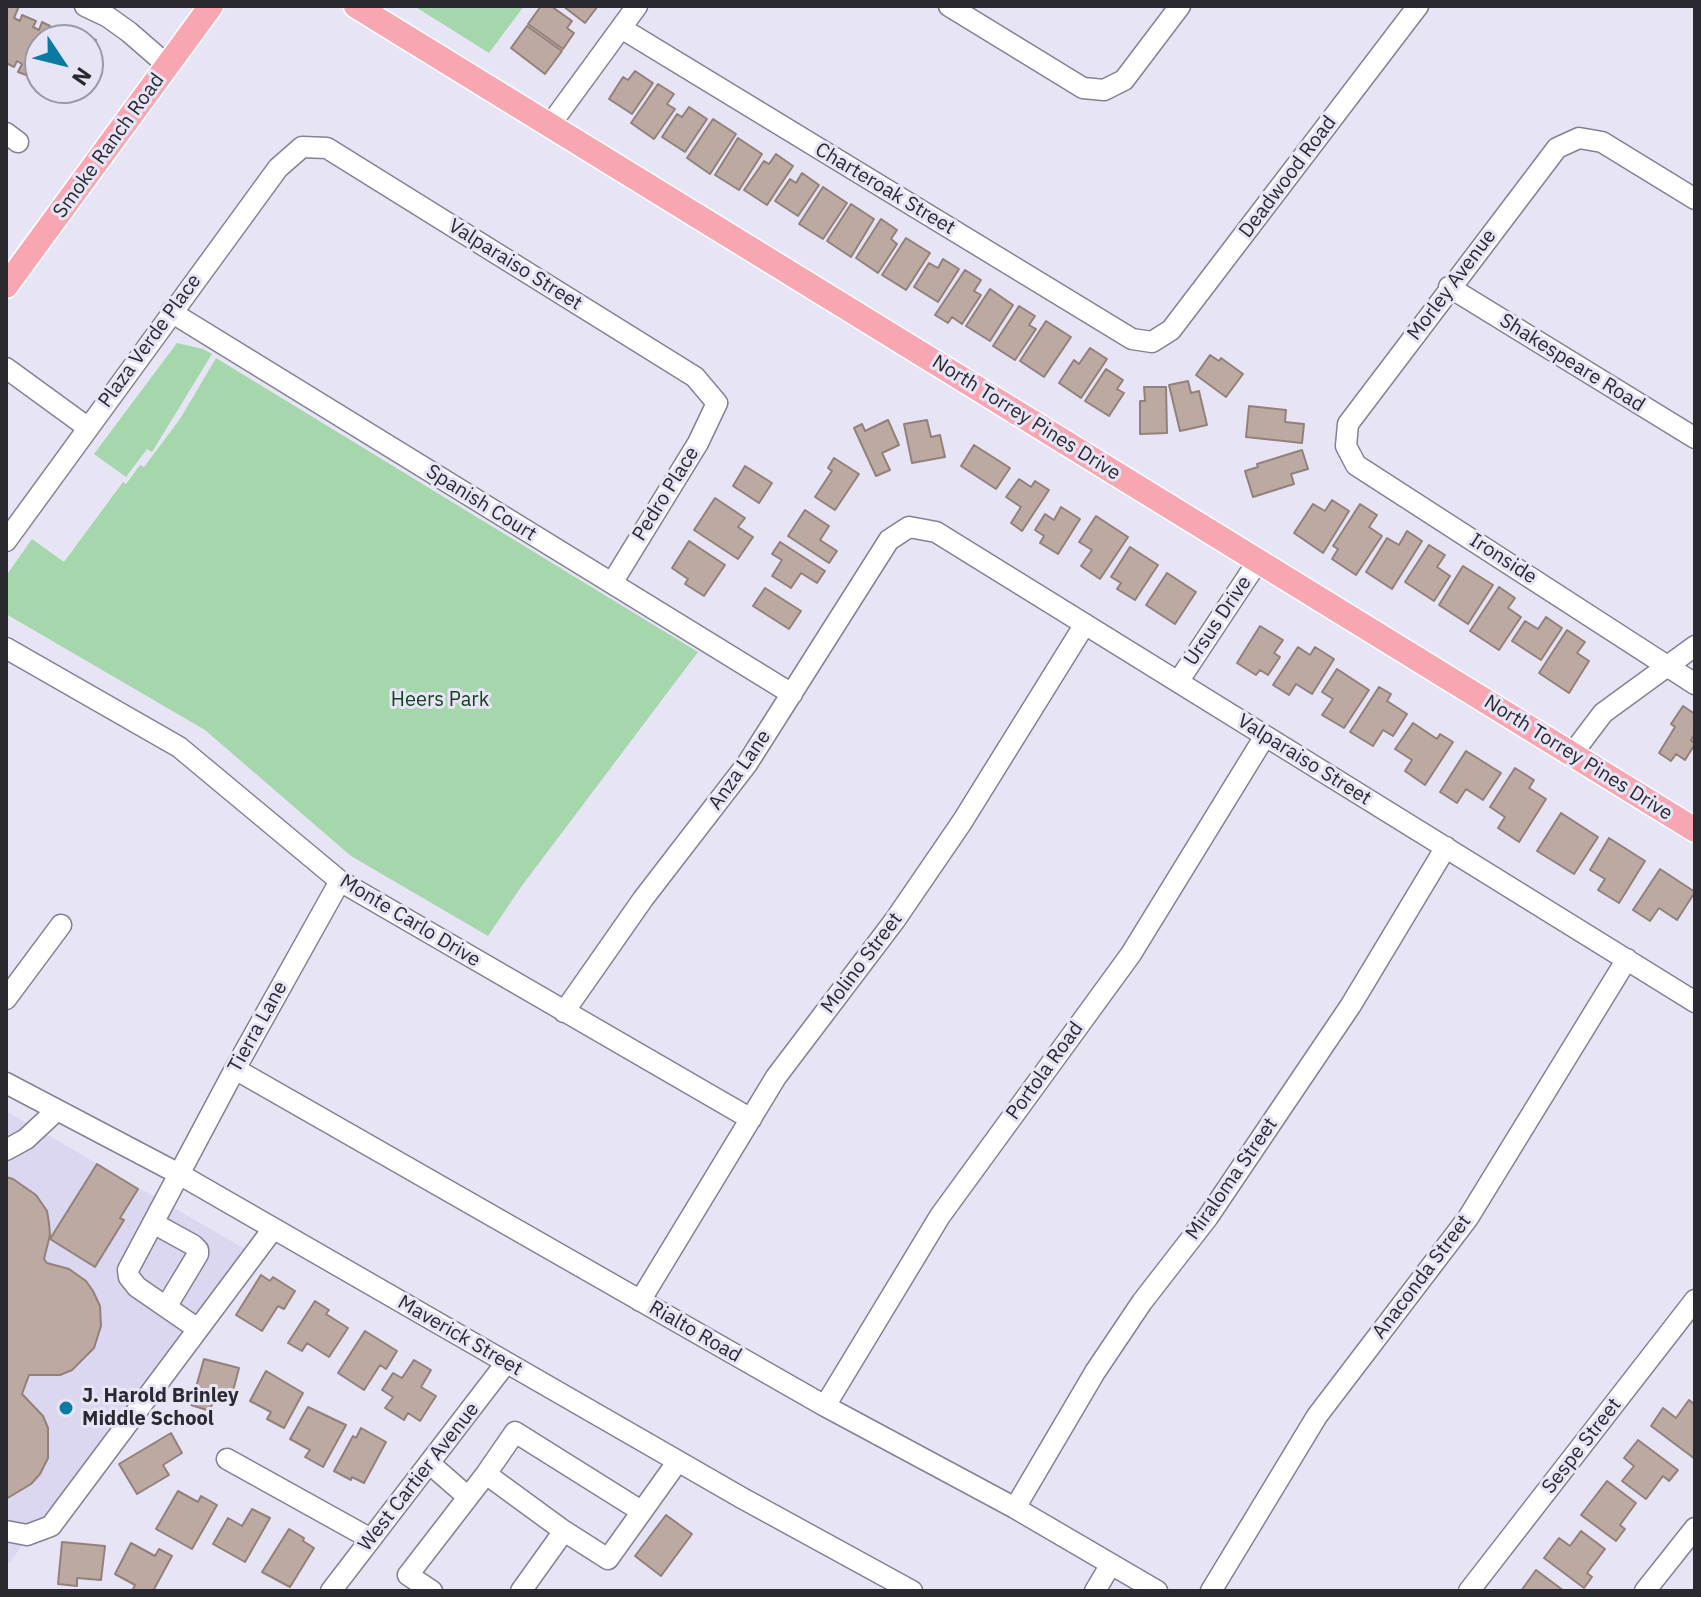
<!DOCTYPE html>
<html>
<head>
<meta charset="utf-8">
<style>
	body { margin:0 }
	#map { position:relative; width:1701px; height:1597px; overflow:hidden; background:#e7e4f6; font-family:"IBM Plex Sans",sans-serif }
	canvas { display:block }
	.frame { position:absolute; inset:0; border:8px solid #2a2930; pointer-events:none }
	.north { position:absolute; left:24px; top:24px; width:80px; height:80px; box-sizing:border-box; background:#e7e4f6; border:2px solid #9b99a7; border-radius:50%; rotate:125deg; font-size:22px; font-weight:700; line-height:32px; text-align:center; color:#2a2930 }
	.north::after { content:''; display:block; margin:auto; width:28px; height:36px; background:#0b7aa3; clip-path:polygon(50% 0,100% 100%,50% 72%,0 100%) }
</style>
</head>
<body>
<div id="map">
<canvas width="1701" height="1597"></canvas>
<div class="frame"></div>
<div class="north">N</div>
</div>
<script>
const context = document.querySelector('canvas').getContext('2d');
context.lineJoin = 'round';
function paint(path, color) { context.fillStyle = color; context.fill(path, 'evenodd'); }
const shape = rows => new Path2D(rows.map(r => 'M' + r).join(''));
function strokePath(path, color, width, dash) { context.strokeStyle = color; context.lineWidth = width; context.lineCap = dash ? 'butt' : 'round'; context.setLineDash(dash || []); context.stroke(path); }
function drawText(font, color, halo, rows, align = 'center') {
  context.font = font + ' "IBM Plex Sans",sans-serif'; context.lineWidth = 6; context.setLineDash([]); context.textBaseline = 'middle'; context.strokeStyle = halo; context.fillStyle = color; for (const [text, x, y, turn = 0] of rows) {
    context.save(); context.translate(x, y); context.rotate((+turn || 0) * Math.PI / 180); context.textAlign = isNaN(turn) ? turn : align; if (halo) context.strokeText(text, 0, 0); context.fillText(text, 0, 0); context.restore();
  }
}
paint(shape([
	[6,1111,247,1250,6,1567]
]), '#dbd7f0');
paint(shape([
	[414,6,524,6,489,53],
	[177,343,203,349,212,354,152,452,147,449,126,477,94,454],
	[216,358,698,652,521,887,488,936,351,856,205,730,6,614,6,576,32,539,64,562,123,482,126,484,140,465,144,467,180,419]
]), '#a6d6ac');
const building = shape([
	[6,6,19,6,14,18,20,21,22,15,36,21,33,27,39,30,42,22,50,26,46,34,51,36,54,30,67,37,66,40,40,40,40,80,32,76,35,70,29,67,26,75,18,72,22,64,17,61,14,67,6,63,6,6],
	[541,6,551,6,572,21,567,28,574,33,563,49,528,24,541,6],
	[563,6,598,6,585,23,563,6],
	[527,26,562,51,545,74,511,48,527,26],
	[77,32,96,40,92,48,98,51,91,65,88,64,88,40,73,40,77,32],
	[635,71,653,83,632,114,609,99,623,77,628,80,635,71],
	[658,84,674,94,667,104,675,109,654,139,631,123,658,84],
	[51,88,80,88,76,97,69,94,66,101,48,93,51,88],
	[689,107,707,119,685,152,662,137,677,114,682,117,689,107],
	[713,119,736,134,710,174,687,158,713,119],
	[738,138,762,154,739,190,715,175,738,138],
	[776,154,793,166,767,205,744,190,764,161,769,164,776,154],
	[802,173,819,185,798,216,775,201,790,179,796,183,802,173],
	[823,187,847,203,823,239,799,224,823,187],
	[851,204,874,219,851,257,827,241,851,204],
	[881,219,897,230,891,239,897,244,878,273,856,258,881,219],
	[906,238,930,253,906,290,882,275,906,238],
	[943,259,959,269,938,302,914,287,929,263,938,268,943,259],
	[965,270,981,280,974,291,981,295,962,324,952,317,948,323,935,315,965,270],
	[990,289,1013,305,990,341,966,326,990,289],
	[1019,306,1035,316,1029,325,1036,329,1015,360,993,346,1019,306],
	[1046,321,1071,337,1044,377,1020,361,1046,321],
	[1090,348,1107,359,1081,398,1059,383,1074,360,1079,364,1090,348],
	[1210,355,1219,361,1221,358,1243,374,1226,397,1196,375,1210,355],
	[1106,369,1123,380,1117,389,1124,393,1109,416,1085,401,1106,369],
	[1188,381,1191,393,1199,391,1207,425,1180,431,1169,385,1188,381],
	[1144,387,1166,387,1167,433,1140,434,1140,401,1145,401,1144,387],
	[1249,406,1286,410,1285,422,1304,424,1302,443,1246,437,1249,406],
	[888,420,899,445,882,453,890,470,876,476,854,428,862,424,865,431,888,420],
	[927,420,931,437,940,435,945,457,912,463,904,424,927,420],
	[974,445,1010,468,996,489,961,466,974,445],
	[1302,450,1308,469,1291,474,1294,484,1253,497,1245,471,1258,467,1257,464,1302,450],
	[834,458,859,474,835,510,815,497,832,471,828,468,834,458],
	[745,466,772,483,759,503,733,486,745,466],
	[1019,479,1031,487,1035,481,1049,490,1022,531,1011,523,1021,507,1006,497,1019,479],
	[715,498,745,518,738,527,753,537,738,559,694,530,715,498],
	[1332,500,1349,511,1323,553,1294,533,1313,504,1325,511,1332,500],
	[1360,504,1377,515,1369,527,1382,536,1356,575,1332,559,1338,549,1333,546,1360,504],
	[1061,507,1080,519,1058,554,1040,543,1044,536,1035,530,1045,514,1054,520,1061,507],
	[805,510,829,526,820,540,837,551,829,563,788,536,805,510],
	[1096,516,1128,537,1100,579,1081,566,1092,550,1079,542,1096,516],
	[1407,531,1422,541,1392,589,1366,572,1387,538,1399,545,1407,531],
	[689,541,725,565,704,596,685,584,688,579,672,568,689,541],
	[780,542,825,571,817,583,801,573,791,588,772,576,782,560,772,554,780,542],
	[1429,545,1445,555,1437,567,1450,576,1434,601,1405,582,1429,545],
	[1130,547,1158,565,1135,600,1117,589,1121,583,1111,577,1130,547],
	[1463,566,1493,585,1468,624,1439,605,1463,566],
	[1167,573,1196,592,1175,624,1146,605,1167,573],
	[1499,587,1515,598,1508,608,1521,617,1499,650,1470,631,1499,587],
	[765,588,801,611,789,629,753,606,765,588],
	[1546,617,1562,628,1541,660,1512,641,1525,621,1538,629,1546,617],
	[1260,626,1283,640,1274,653,1280,657,1268,675,1260,670,1256,675,1237,663,1260,626],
	[1567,630,1585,642,1577,653,1589,661,1569,693,1539,673,1567,630],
	[1298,647,1310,655,1315,647,1334,659,1312,694,1296,684,1289,695,1273,685,1298,647],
	[1337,669,1369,690,1344,728,1322,715,1333,699,1322,692,1337,669],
	[1379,687,1391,694,1387,701,1407,714,1393,736,1383,730,1373,746,1350,732,1379,687],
	[1683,706,1695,714,1695,734,1691,740,1695,744,1685,760,1676,754,1671,761,1659,753,1675,727,1671,724,1683,706],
	[1413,723,1437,739,1440,734,1453,742,1425,785,1405,771,1412,760,1395,749,1413,723],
	[1466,751,1501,773,1483,800,1466,789,1457,803,1440,792,1466,751],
	[1515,768,1534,780,1529,788,1546,799,1519,842,1498,828,1505,817,1490,807,1515,768],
	[1561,813,1598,837,1574,874,1537,851,1561,813],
	[1609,838,1645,861,1619,903,1598,890,1605,879,1590,870,1609,838],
	[1660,869,1695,892,1677,920,1659,908,1650,921,1633,910,1660,869],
	[97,1164,138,1189,120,1218,124,1220,95,1267,50,1239,97,1164],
	[6,1177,13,1179,36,1195,47,1211,49,1223,50,1235,44,1259,47,1263,69,1269,86,1281,93,1291,100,1306,101,1326,94,1348,72,1370,60,1375,29,1375,22,1394,43,1416,48,1428,48,1458,40,1474,31,1484,6,1499,6,1177],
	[261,1275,270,1281,273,1277,295,1291,284,1309,278,1306,262,1331,236,1315,261,1275],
	[315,1301,329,1310,326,1314,348,1328,329,1357,307,1343,302,1351,288,1343,315,1301],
	[365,1331,397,1351,386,1369,380,1365,364,1390,338,1373,365,1331],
	[204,1359,239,1368,232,1395,216,1390,210,1411,191,1405,204,1359],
	[414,1360,431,1370,421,1387,436,1396,420,1421,408,1413,404,1420,385,1408,393,1397,382,1390,393,1373,402,1378,414,1360],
	[266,1371,303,1393,284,1428,267,1419,271,1412,250,1401,266,1371],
	[1689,1400,1695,1405,1695,1459,1651,1426,1663,1408,1676,1418,1689,1400],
	[308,1407,346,1425,323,1467,305,1457,310,1450,290,1439,308,1407],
	[361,1428,386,1442,364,1483,352,1477,351,1480,334,1471,353,1436,356,1438,361,1428],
	[171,1433,182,1453,163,1465,169,1475,137,1494,119,1464,171,1433],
	[1638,1440,1678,1470,1669,1481,1663,1476,1646,1499,1622,1481,1634,1466,1624,1458,1638,1440],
	[1607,1481,1636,1503,1620,1525,1625,1529,1616,1541,1581,1515,1607,1481],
	[178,1491,198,1502,201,1496,217,1505,192,1549,156,1529,178,1491],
	[252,1509,270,1518,245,1562,213,1544,228,1518,242,1526,252,1509],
	[666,1515,692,1534,661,1576,635,1556,666,1515],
	[289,1529,304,1538,303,1541,314,1548,290,1587,262,1572,289,1529],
	[1581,1531,1605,1549,1587,1573,1592,1577,1584,1588,1544,1558,1559,1538,1570,1546,1581,1531],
	[62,1542,105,1546,101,1580,77,1578,77,1586,58,1584,62,1542],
	[131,1543,155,1556,159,1549,172,1556,153,1591,132,1591,135,1585,115,1574,131,1543],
	[1536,1570,1564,1591,1521,1591,1536,1570]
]);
paint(building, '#bca9a2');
strokePath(building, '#92817a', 2);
const minor = shape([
	[85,6,108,17,129,32,167,65],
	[949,6,1083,88,1104,90,1124,80,1180,6],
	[621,28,1132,339,1152,342,1171,330,1418,6],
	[550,125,637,6],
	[6,133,18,142],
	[1695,199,1602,142,1579,138,1557,148,1348,424,1346,446,1356,465,1695,684],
	[1449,287,1695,438],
	[171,312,792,694],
	[6,368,87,427],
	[6,541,278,168,302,147,327,148,695,377,717,403,698,443,612,583],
	[6,648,179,747,340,881,751,1119],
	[1178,682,1258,561],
	[1572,754,1603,713,1695,646],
	[6,999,61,925],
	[564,1012,643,899,747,764,889,540,909,527,936,532,1695,1002],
	[235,1069,825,1406,1015,1508,1157,1591],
	[6,1083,179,1174,742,1498,912,1591],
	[6,1150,26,1139,57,1110],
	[153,1223,193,1245,198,1250,198,1254,166,1307],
	[640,1301,776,1077,895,920,962,822,1085,624],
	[198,1329,137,1287,129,1277,128,1270,235,1069,340,881],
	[825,1406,940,1216,1131,954,1265,736],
	[227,1459,371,1539],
	[429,1463,468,1497],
	[486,1474,515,1432,641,1511],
	[1015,1508,1095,1372,1142,1302,1208,1217,1274,1119,1351,1005,1446,847],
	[6,1531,27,1535,51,1526,273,1229],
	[564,1531,608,1559,678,1461],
	[331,1591,506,1363],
	[432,1591,408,1575,486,1474,564,1531,521,1591],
	[1095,1591,1111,1564],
	[1211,1591,1317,1416,1468,1218,1627,959],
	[1469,1591,1695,1300],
	[1645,1591,1695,1528]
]);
const major = shape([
	[356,6,1695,830],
	[6,286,211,6]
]);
strokePath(minor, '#848191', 23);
strokePath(major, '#fff', 27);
strokePath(minor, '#fff', 20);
strokePath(major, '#f8a6b2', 24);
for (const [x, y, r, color] of [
	[66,1408,8,"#0b7aa3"]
]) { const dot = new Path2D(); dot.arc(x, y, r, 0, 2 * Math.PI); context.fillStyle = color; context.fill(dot); strokePath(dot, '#e7e4f6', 3); }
drawText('20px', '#2a2930', '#e7e4f6', [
	["Smoke Ranch Road",109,146,-54],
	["Deadwood Road",1288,177,-53],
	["Charteroak Street",885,189,31],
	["Valparaiso Street",515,265,32],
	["Morley Avenue",1452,285,-53],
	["Plaza Verde Place",150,341,-54],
	["Shakespeare Road",1572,363,32],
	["North Torrey Pines Drive",1026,418,32],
	["Pedro Place",666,494,-58],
	["Spanish Court",481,503,32],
	["Ironside",1503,559,33],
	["Ursus Drive",1218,621,-56],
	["North Torrey Pines Drive",1578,758,32],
	["Valparaiso Street",1304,760,32],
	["Anza Lane",740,770,-55],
	["Monte Carlo Drive",410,921,31],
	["Molino Street",862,963,-53],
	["Tierra Lane",258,1027,-61],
	["Portola Road",1045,1071,-54],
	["Miraloma Street",1232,1179,-55],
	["Anaconda Street",1422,1277,-53],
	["Rialto Road",695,1332,30],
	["Maverick Street",460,1336,30],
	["Sespe Street",1582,1446,-52],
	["West Cartier Avenue",419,1477,-52]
]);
drawText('20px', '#14411e', '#e7e4f6', [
	["Heers Park",440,700]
]);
drawText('bold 20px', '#2a2930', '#e7e4f6', [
	["J. Harold Brinley",82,1396],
	["Middle School",82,1419]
], 'left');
</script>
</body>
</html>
